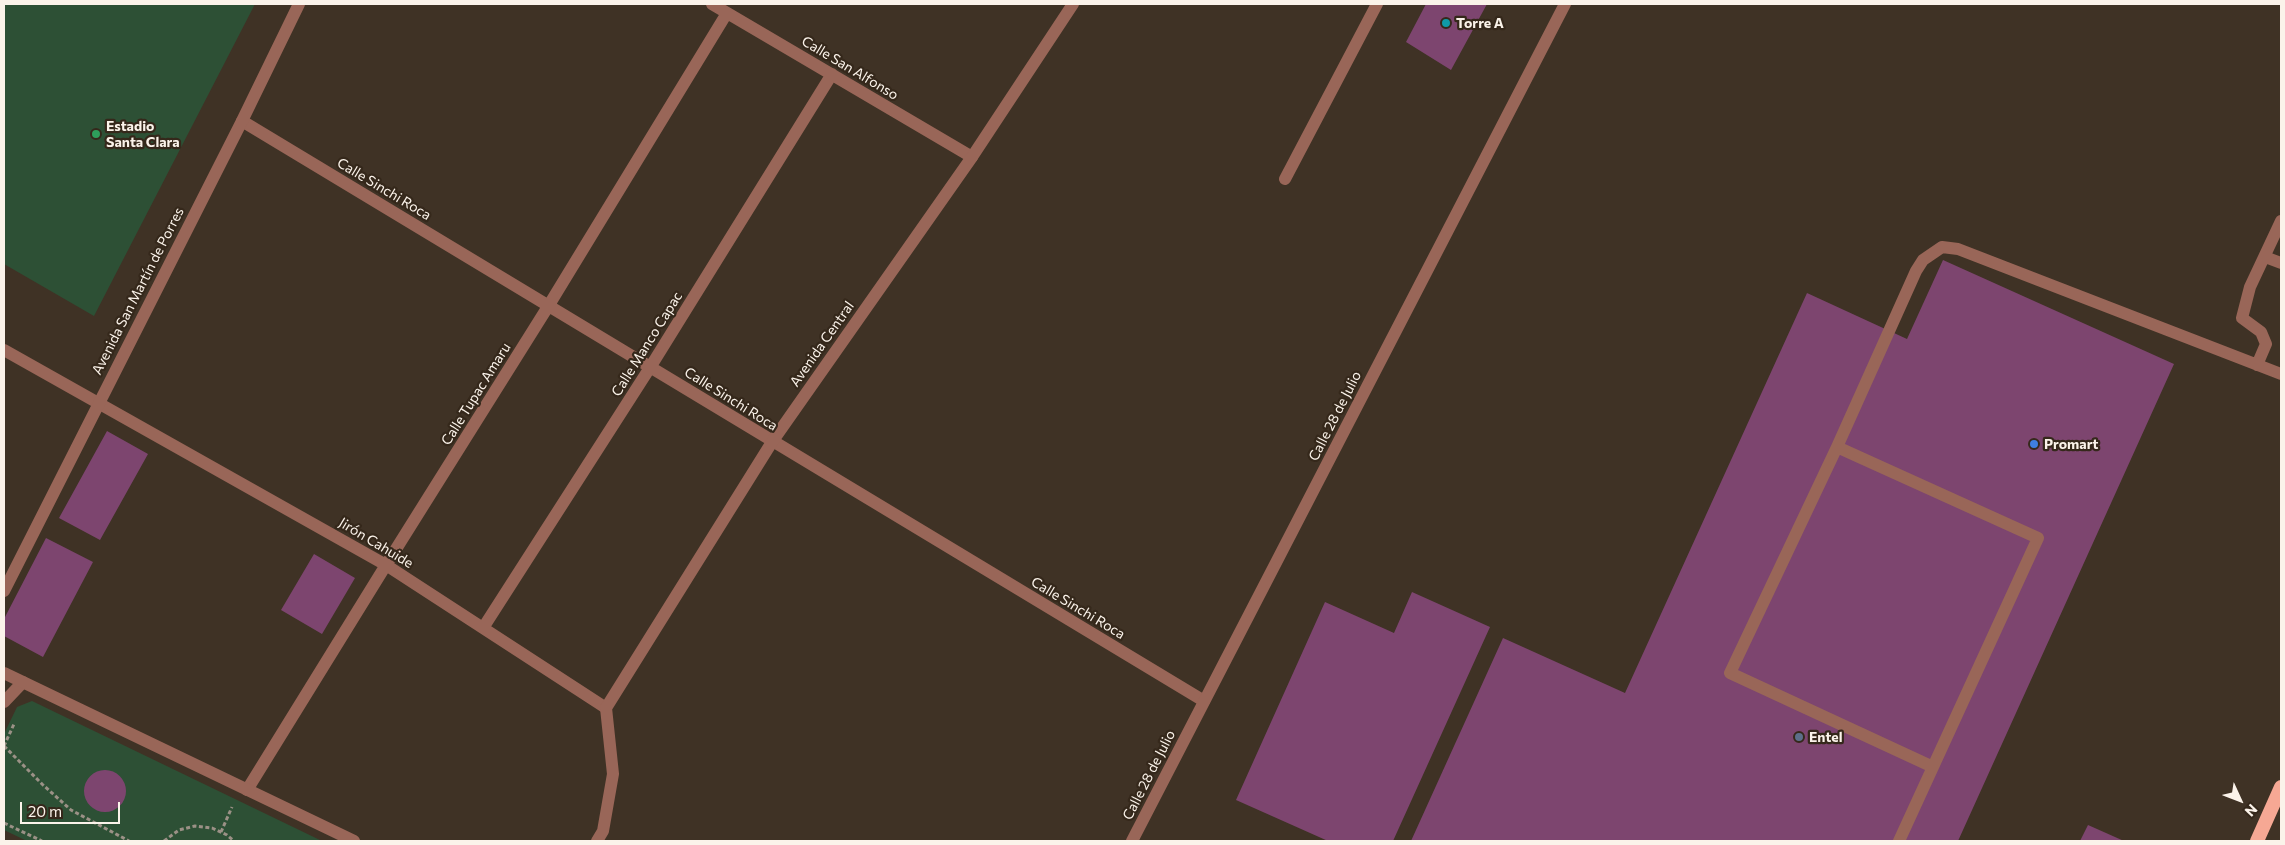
<!DOCTYPE html>
<html>
<head>
<meta charset="utf-8">
<style>
	body { margin:0 }
	#map { position:relative; width:2285px; height:845px; overflow:hidden; background:#3f3225; font-family:Commissioner,sans-serif }
	canvas { display:block }
	.frame { position:absolute; inset:0; border:5px solid #fbf3ea; pointer-events:none }
	.north { position:absolute; left:2215px; top:775px; width:50px; height:50px; -webkit-text-stroke:4px #35281b; paint-order:stroke; rotate:133deg; font-size:14px; font-weight:700; line-height:20px; text-align:center; color:#fbf3ea }
	.north::after { content:''; display:block; margin:auto; width:18px; height:22px; background:#fbf3ea; clip-path:polygon(50% 0,100% 100%,50% 72%,0 100%) }
	.scale { position:absolute; left:20px; top:802px; width:100px; height:22px; box-sizing:border-box; border:2px solid #fbf3ea; border-top:0; padding-left:6px; font-size:15px; line-height:18px; white-space:nowrap; color:#fbf3ea; -webkit-text-stroke:4px #35281b; paint-order:stroke }
</style>
</head>
<body>
<div id="map">
<canvas width="2285" height="845"></canvas>
<div class="frame"></div>
<div class="north">N</div>
<div class="scale">20 m</div>
</div>
<script>
const context = document.querySelector('canvas').getContext('2d');
context.lineJoin = 'round';
function paint(path, color) { context.fillStyle = color; context.fill(path, 'evenodd'); }
const shape = rows => new Path2D(rows.map(r => 'M' + r).join(''));
function strokePath(path, color, width, dash) { context.strokeStyle = color; context.lineWidth = width; context.lineCap = dash ? 'butt' : 'round'; context.setLineDash(dash || []); context.stroke(path); }
function drawText(font, color, halo, rows, align = 'center') {
  context.font = font + ' Commissioner,sans-serif'; context.lineWidth = 4.5; context.setLineDash([]); context.textBaseline = 'middle'; context.strokeStyle = halo; context.fillStyle = color; for (const [text, x, y, turn = 0] of rows) {
    context.save(); context.translate(x, y); context.rotate((+turn || 0) * Math.PI / 180); context.textAlign = isNaN(turn) ? turn : align; if (halo) context.strokeText(text, 0, 0); context.fillText(text, 0, 0); context.restore();
  }
}
paint(shape([
	[4,4,255,4,94,316,4,264],
	[32,701,322,841,27,841,4,830,4,734,17,707]
]), '#2d5035');
paint(shape([
	[1426,4,1487,4,1451,70,1406,42],
	[1943,260,2174,364,1958,841,1411,841,1503,638,1625,693,1807,293,1907,339],
	[107,431,148,454,100,540,59,518],
	[46,538,93,562,43,657,4,636,4,619],
	[314,554,355,578,322,634,281,610],
	[1412,592,1490,627,1393,841,1328,841,1236,800,1325,602,1394,633],
	'84 791a21 21 0 1 1 42 0a21 21 0 1 1-42 0Z',
	[2088,825,2124,841,2080,841]
]), '#7d456f');
strokePath(shape([
	[4,746,14,724],
	[4,746,42,784,71,810,129,841],
	[4,823,42,841],
	[221,832,232,807],
	[164,841,179,830,195,826,212,828,227,835,234,841]
]), '#9b9186', 3, [4, 2.5]);
strokePath(shape([
	[1285,179,1377,4],
	[2265,257,2281,263],
	[2257,365,2266,344,2261,332,2242,318,2250,287,2281,221],
	[1837,447,2038,538,1899,841],
	[4,702,23,682],
	[1933,767,1730,673,1837,447,1916,271,1923,260,1942,247,1958,249,2281,374]
]), '#996658', 12);
strokePath(shape([
	[712,4,972,157],
	[242,121,1204,701],
	[4,350,386,565,606,708],
	[483,628,651,366,832,74],
	[247,790,386,565,549,305,727,13]
]), '#996658', 12);
strokePath(shape([
	[4,591,242,121,299,4],
	[4,673,354,841],
	[597,841,603,831,613,774,606,708,772,442,972,157,1073,4],
	[1132,841,1565,4]
]), '#996658', 12);
strokePath(shape([
	[2257,841,2281,787]
]), '#f6a894', 14);
for (const [x, y, r, color] of [
	[1446,23,5,"#0f9aa8"],
	[96,134,5,"#2e9e5b"],
	[2034,444,5,"#3f7fe0"],
	[1799,737,5,"#5c6f8a"]
]) { const dot = new Path2D(); dot.arc(x, y, r, 0, 2 * Math.PI); context.fillStyle = color; context.fill(dot); strokePath(dot, '#35281b', 2); }
drawText('bold 14px', '#fbf3ea', '#35281b', [
	["Torre A",1456,23],
	["Estadio",106,126],
	["Santa Clara",106,142],
	["Promart",2044,444],
	["Entel",1809,737]
], 'left');
drawText('14px', '#fbf3ea', '#35281b', [
	["Calle San Alfonso",850,68,31],
	["Calle Sinchi Roca",384,189,31],
	["Avenida San Martín de Porres",138,291,-63],
	["Calle Manco Capac",647,344,-58],
	["Avenida Central",822,344,-55],
	["Calle Tupac Amaru",476,394,-58],
	["Calle Sinchi Roca",731,399,32],
	["Calle 28 de Julio",1335,416,-63],
	["Jirón Cahuide",376,543,31],
	["Calle Sinchi Roca",1078,608,31],
	["Calle 28 de Julio",1149,775,-63]
]);
</script>
</body>
</html>
